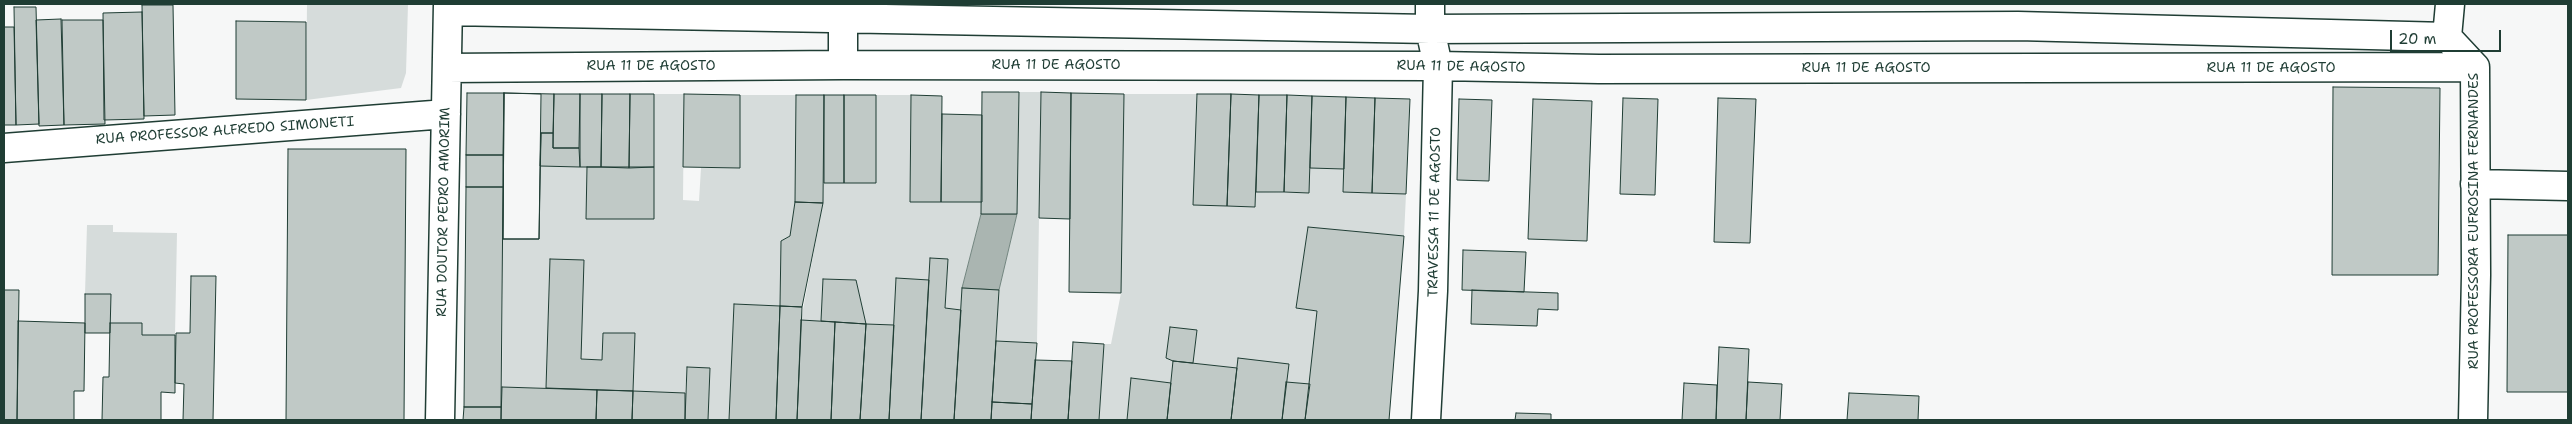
<!DOCTYPE html>
<html>
<head>
<meta charset="utf-8">
<style>
	body { margin:0 }
	#map { position:relative; width:2572px; height:424px; overflow:hidden; background:#f6f7f7; font-family:"Shantell Sans",sans-serif }
	canvas { display:block }
	.frame { position:absolute; inset:0; border:5px solid #1f3d34; pointer-events:none }
	.scale { position:absolute; left:2390px; top:30px; width:111px; height:22px; box-sizing:border-box; border:2px solid #1f3d34; border-top:0; padding-left:6px; font-size:15px; line-height:18px; white-space:nowrap; color:#1f3d34; -webkit-text-stroke:4px #fff; paint-order:stroke }
</style>
</head>
<body>
<div id="map">
<canvas width="2572" height="424"></canvas>
<div class="frame"></div>
<div class="scale">20 m</div>
</div>
<script>
const context = document.querySelector('canvas').getContext('2d');
context.lineJoin = 'round';
function paint(path, color) { context.fillStyle = color; context.fill(path, 'evenodd'); }
const shape = rows => new Path2D(rows.map(r => 'M' + r).join(''));
function strokePath(path, color, width, dash) { context.strokeStyle = color; context.lineWidth = width; context.lineCap = dash ? 'butt' : 'round'; context.setLineDash(dash || []); context.stroke(path); }
function drawText(font, color, halo, rows, align = 'center') {
  context.font = font + ' "Shantell Sans",sans-serif'; context.lineWidth = 4; context.setLineDash([]); context.textBaseline = 'middle'; context.strokeStyle = halo; context.fillStyle = color; for (const [text, x, y, turn = 0] of rows) {
    context.save(); context.translate(x, y); context.rotate((+turn || 0) * Math.PI / 180); context.textAlign = isNaN(turn) ? turn : align; if (halo) context.strokeText(text, 0, 0); context.fillText(text, 0, 0); context.restore();
  }
}
paint(shape([
	[307,4,408,4,406,73,401,88,306,100],
	[1019,92,1041,92,1037,343,996,341,999,290,1017,214],
	[654,94,684,94,683,200,699,201,701,168,740,168,740,95,796,95,795,202,790,236,781,241,780,306,734,304,729,420,708,420,710,369,687,367,685,393,633,391,635,333,603,333,602,360,581,359,550,259,546,388,502,387,503,239,539,239,540,166,587,167,586,218,653,219],
	[1124,94,1197,94,1194,205,1255,207,1256,192,1308,193,1310,168,1344,169,1343,192,1406,194,1404,236,1308,227,1296,308,1317,311,1310,384,1286,382,1288,364,1239,359,1237,368,1193,363,1197,331,1170,327,1166,357,1173,361,1171,383,1131,378,1127,420,1099,420,1104,344,1111,344,1121,293],
	[876,95,911,95,910,202,982,202,981,214,962,288,961,310,945,308,948,259,931,258,929,280,896,278,894,325,866,324,856,280,823,279,821,321,801,320,823,203,824,183,875,183],
	[87,225,113,225,113,232,177,233,175,335,142,335,142,323,110,323,111,295,85,294]
]), '#d6dcdb');
const water = shape([
	[981,214,1017,214,999,290,962,288,981,214]
]);
paint(water, '#aab5b1');
strokePath(water, '#72857f', 1);
const building = shape([
	[142,5,173,5,175,115,144,116,142,5],
	[14,7,36,7,39,124,16,125,14,7],
	[142,12,144,119,104,120,103,13,142,12],
	[61,19,64,125,39,126,36,20,61,19],
	[62,20,103,20,105,124,64,125,62,20],
	[236,21,306,22,306,100,236,99,236,21],
	[4,27,14,27,16,125,4,125,4,27],
	[2333,87,2440,88,2438,275,2332,275,2333,87],
	[982,92,1019,92,1017,214,981,214,982,92],
	[1041,92,1071,93,1070,219,1039,218,1041,92],
	[467,93,504,93,503,155,466,155,467,93],
	[504,93,541,94,539,239,503,239,504,93],
	[504,93,554,94,553,133,541,133,539,239,503,239,504,93],
	[1071,93,1124,94,1121,293,1069,292,1071,93],
	[554,94,580,94,579,148,553,148,554,94],
	[580,94,602,94,601,167,580,167,580,94],
	[602,94,630,94,629,168,601,167,602,94],
	[630,94,654,94,654,167,629,168,630,94],
	[684,94,740,95,740,168,683,167,684,94],
	[1197,94,1231,94,1227,206,1193,205,1197,94],
	[1231,94,1259,95,1255,207,1227,206,1231,94],
	[796,95,824,95,823,203,795,202,796,95],
	[824,95,844,95,844,183,824,183,824,95],
	[844,95,876,95,876,183,844,183,844,95],
	[911,95,942,96,941,202,910,202,911,95],
	[1259,95,1287,95,1284,192,1256,192,1259,95],
	[1287,95,1312,96,1309,193,1284,192,1287,95],
	[1312,96,1346,97,1344,169,1310,168,1312,96],
	[1346,97,1375,98,1372,193,1343,192,1346,97],
	[1375,98,1410,99,1406,194,1372,193,1375,98],
	[1623,98,1658,99,1655,195,1620,194,1623,98],
	[1718,98,1756,99,1750,243,1714,242,1718,98],
	[1459,99,1492,100,1489,181,1457,180,1459,99],
	[1533,99,1592,101,1587,241,1528,239,1533,99],
	[942,114,982,115,982,202,941,202,942,114],
	[541,133,553,133,553,148,579,148,580,167,540,166,541,133],
	[288,149,406,149,404,420,286,420,288,149],
	[466,155,503,155,503,187,466,187,466,155],
	[587,167,654,167,654,219,586,219,587,167],
	[466,187,503,187,501,407,464,407,466,187],
	[795,202,823,203,802,307,780,306,781,241,790,236,795,202],
	[1308,227,1404,236,1389,420,1305,420,1317,311,1296,308,1308,227],
	[2508,235,2568,235,2568,392,2507,392,2508,235],
	[1463,250,1526,252,1524,292,1462,290,1463,250],
	[930,258,948,259,945,308,961,310,954,420,921,420,930,258],
	[550,259,584,260,581,359,602,360,603,333,635,333,633,391,546,388,550,259],
	[191,276,216,276,213,420,183,420,184,384,175,383,176,333,190,333,191,276],
	[896,278,929,280,921,420,889,420,896,278],
	[823,279,856,280,866,324,821,321,823,279],
	[962,288,999,290,991,420,954,420,962,288],
	[4,290,19,290,17,420,4,420,4,290],
	[1472,290,1558,293,1558,310,1538,309,1537,326,1471,324,1472,290],
	[85,294,111,294,110,333,85,333,85,294],
	[734,304,780,306,776,420,729,420,734,304],
	[780,306,802,307,797,420,776,420,780,306],
	[801,320,835,322,831,420,797,420,801,320],
	[18,321,85,323,84,391,74,391,74,420,17,420,18,321],
	[835,322,866,324,860,420,831,420,835,322],
	[110,323,142,323,142,335,175,335,175,393,161,392,161,420,102,420,103,377,109,377,110,323],
	[866,324,894,325,889,420,860,420,866,324],
	[1170,327,1197,330,1193,363,1173,361,1166,358,1170,327],
	[996,341,1037,343,1032,404,992,402,996,341],
	[1073,342,1104,344,1099,420,1068,420,1073,342],
	[1719,347,1749,349,1746,420,1716,420,1719,347],
	[1238,358,1289,364,1282,420,1231,420,1238,358],
	[1035,360,1072,361,1068,420,1031,420,1035,360],
	[1173,361,1237,368,1231,420,1167,420,1173,361],
	[687,367,710,368,708,420,685,420,687,367],
	[1131,378,1171,383,1167,420,1127,420,1131,378],
	[1286,382,1310,384,1305,420,1282,420,1286,382],
	[1748,382,1782,384,1780,420,1746,420,1748,382],
	[1684,383,1717,385,1716,420,1682,420,1684,383],
	[502,387,597,390,596,420,501,420,502,387],
	[597,390,633,391,632,420,596,420,597,390],
	[633,391,685,393,685,420,632,420,633,391],
	[1849,393,1919,396,1918,420,1847,420,1849,393],
	[992,402,1032,404,1031,420,991,420,992,402],
	[464,407,501,407,501,420,463,420,464,407],
	[1516,413,1551,414,1551,420,1515,420,1516,413]
]);
paint(building, '#c0c9c6');
strokePath(building, '#1f3d34', 1);
const minor = shape([
	[2450,4,2447,37,2475,67,2476,275,2473,420],
	[448,11,1430,29,2018,26,2447,37],
	[843,18,843,65],
	[447,68,843,65,1438,66,1599,69,2475,67],
	[4,148,446,114],
	[2475,184,2568,186],
	[440,420,448,4],
	[1426,420,1433,291,1438,66,1430,29,1430,4]
]);
strokePath(minor, '#1f3d34', 31);
strokePath(minor, '#fff', 28);
drawText('14px', '#1f3d34', '#fff', [
	["RUA 11 DE AGOSTO",1056,65],
	["RUA 11 DE AGOSTO",651,66],
	["RUA 11 DE AGOSTO",1461,67,1],
	["RUA 11 DE AGOSTO",1866,68],
	["RUA 11 DE AGOSTO",2271,68],
	["RUA PROFESSOR ALFREDO SIMONETI",225,131,-4],
	["RUA DOUTOR PEDRO AMORIM",444,212,-89],
	["TRAVESSA 11 DE AGOSTO",1435,212,-89],
	["RUA PROFESSORA EUFROSINA FERNANDES",2474,221,-90]
]);
</script>
</body>
</html>
